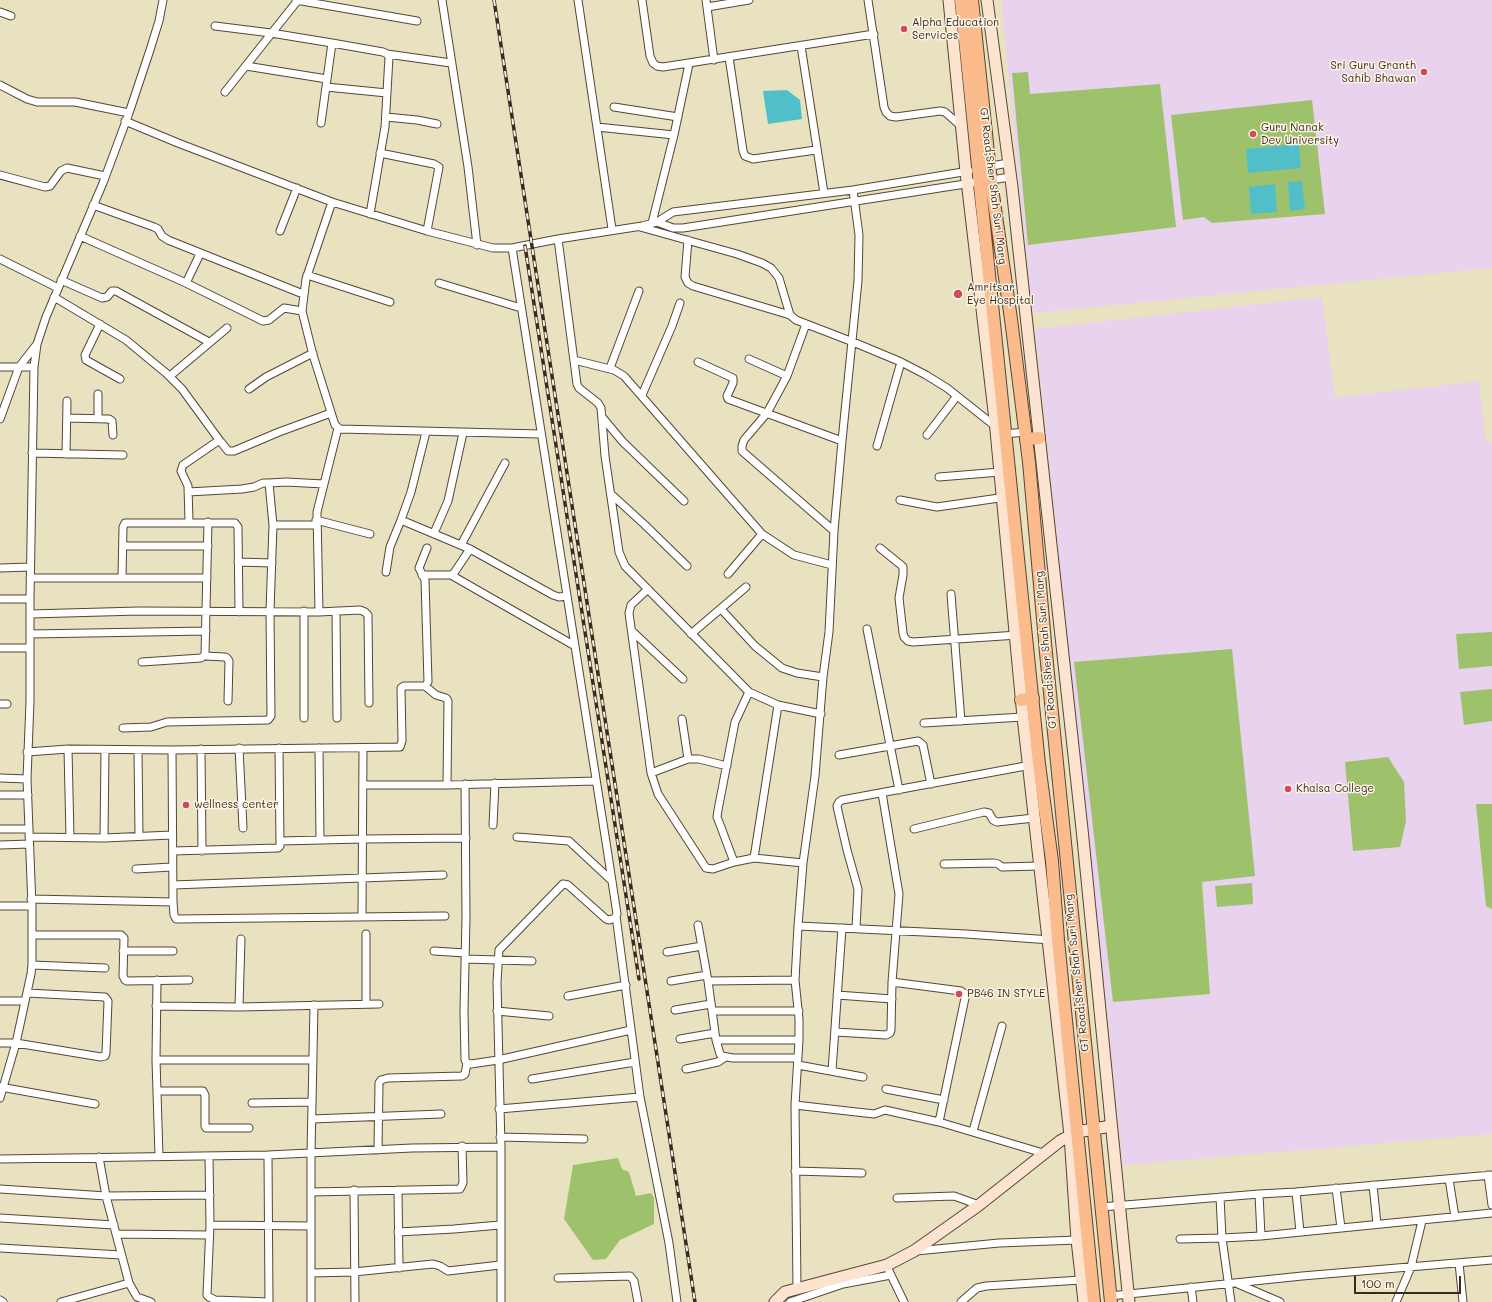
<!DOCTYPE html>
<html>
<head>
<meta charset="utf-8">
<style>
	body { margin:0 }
	#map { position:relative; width:1492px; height:1302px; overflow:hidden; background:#e9e2c0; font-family:Mali,sans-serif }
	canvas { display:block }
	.scale { position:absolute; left:1354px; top:1276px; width:107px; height:18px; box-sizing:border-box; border:2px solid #3b2a1e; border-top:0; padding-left:5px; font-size:12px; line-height:14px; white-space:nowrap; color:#3b2a1e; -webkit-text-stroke:3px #fcf5e5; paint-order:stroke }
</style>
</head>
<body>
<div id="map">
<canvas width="1492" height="1302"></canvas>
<div class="scale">100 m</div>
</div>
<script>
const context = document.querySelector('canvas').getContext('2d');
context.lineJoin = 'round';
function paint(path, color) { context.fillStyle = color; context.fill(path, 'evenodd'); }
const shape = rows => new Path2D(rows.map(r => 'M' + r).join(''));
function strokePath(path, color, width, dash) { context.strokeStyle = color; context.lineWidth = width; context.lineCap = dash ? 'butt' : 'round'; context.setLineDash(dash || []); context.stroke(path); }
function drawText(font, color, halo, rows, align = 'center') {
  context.font = font + ' Mali,sans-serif'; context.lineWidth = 3; context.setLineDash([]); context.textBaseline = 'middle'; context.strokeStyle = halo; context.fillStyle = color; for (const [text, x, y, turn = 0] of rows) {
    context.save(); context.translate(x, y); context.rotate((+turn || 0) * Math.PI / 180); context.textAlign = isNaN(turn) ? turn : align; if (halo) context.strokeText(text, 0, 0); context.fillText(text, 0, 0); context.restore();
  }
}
paint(shape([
	[1001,0,1492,0,1492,268,1032,313],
	[1322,297,1335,398,1479,381,1486,443,1492,442,1492,1134,1123,1165,1035,329]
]), '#e8d2ee');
paint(shape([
	[1028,72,1030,94,1160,84,1176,227,1028,245,1012,73],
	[1312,100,1325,214,1212,223,1204,217,1183,220,1171,115],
	[1492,632,1492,666,1459,669,1456,634],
	[1232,649,1255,876,1202,882,1210,994,1113,1002,1074,662],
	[1492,689,1492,721,1464,725,1460,692],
	[1388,757,1404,782,1406,821,1400,847,1353,851,1345,762],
	[1476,804,1492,804,1492,909,1486,906],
	[1252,883,1253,904,1217,907,1215,886],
	[618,1158,622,1169,629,1172,636,1196,651,1193,654,1198,654,1224,620,1240,606,1259,593,1260,564,1219,573,1165]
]), '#9ec26c');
paint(shape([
	[787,90,800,100,802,119,768,124,763,91],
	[1299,144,1301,168,1248,173,1246,149],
	[1302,181,1305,209,1290,211,1288,182],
	[1275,184,1277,212,1251,214,1249,187]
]), '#51bfc8');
const minor = shape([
	[296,0,417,21],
	[442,0,468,167,477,245],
	[578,0,612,229],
	[642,0,650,56,653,63,657,66,663,67,874,34],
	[706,0,714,60],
	[868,0,884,107,886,112,890,116,896,117,940,111,945,112,962,127],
	[707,7,749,0],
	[0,12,11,16],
	[215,26,271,33,332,43,321,123],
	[332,43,383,52,387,54,389,57,385,127,370,214],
	[801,46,824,193],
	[387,54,451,63],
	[729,57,743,151,745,156,753,159,816,150],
	[246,66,327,79],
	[0,85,27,99,37,102,75,102,129,113],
	[326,87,387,93],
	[225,92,298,0],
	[614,107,678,117],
	[386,117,417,120,437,124],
	[125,121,178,143,332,202,427,231,493,248,512,248,558,239,642,226,657,222,673,212,681,211,853,190,969,171],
	[597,127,674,135],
	[380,153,434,164,439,167,427,231],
	[987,167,1008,163],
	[0,175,45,187,50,186,61,171,67,168,105,176],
	[332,202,306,279,302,311,313,355,335,425,340,429,541,434],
	[93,205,154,227,158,229,162,236,168,240,303,294],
	[657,222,673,228,683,228,1010,177],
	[652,223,674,135,689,64],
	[640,227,737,254,762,263,771,268,779,278,790,315,796,320,853,342,901,362,926,375,947,388,1005,434,1025,432],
	[280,231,297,188],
	[80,236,186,283,263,321,269,320,284,308,302,311],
	[558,239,577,384,579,388,598,403,601,408,605,456,619,552,625,566,749,692,778,705,821,714],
	[688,240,685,277,688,283,693,286,790,315],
	[0,259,58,288],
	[307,275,390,302],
	[61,280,102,298,107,297,112,291,116,291,209,342],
	[186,283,200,254],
	[439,283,521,308],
	[54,297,126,340,166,373,182,389,220,441],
	[100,324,85,355,86,360,120,379],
	[806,324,787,376,767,413,744,440,742,446,742,451,834,531],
	[749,359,787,376],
	[574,360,614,370,624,376,762,534,794,555,832,565],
	[698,362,733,378,733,383,727,396,728,399,842,441],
	[0,367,34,367],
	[610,368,639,291],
	[170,376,227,328],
	[249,389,266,377,313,353],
	[98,394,98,418],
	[642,395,672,326,680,303],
	[602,417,623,442,684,501],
	[67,418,109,419,112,421,113,435],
	[0,419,19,367,37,344],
	[927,435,957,396],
	[877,446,901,362],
	[32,453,123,455],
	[66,454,67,401],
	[939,477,1000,472],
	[269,483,286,482,324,484],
	[611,494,645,525,687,566],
	[900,500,937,507,1006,497],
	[316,520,370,534],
	[401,520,470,549,553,595,559,597,567,596],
	[189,522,188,486,181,471,183,465,218,441,221,442,228,451,234,451,279,432,331,413],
	[273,525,316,525],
	[434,533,448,501,463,433],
	[461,545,505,463],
	[123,546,208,546],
	[880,548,901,565,903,567,903,575,899,598,903,633,904,637,908,641,913,642,1018,635],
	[238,562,272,563],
	[0,568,30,567],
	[386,572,390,547,401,520,411,492,426,432],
	[728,574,762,534],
	[422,575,451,575,454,573,470,549],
	[451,575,575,646],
	[30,578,207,578],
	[122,578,123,527,125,523,235,523,238,527,239,612],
	[648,589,631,605,629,613,651,773,658,794,706,868,713,869,734,862,754,858,803,863],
	[951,594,961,721],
	[0,599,30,599],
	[721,609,755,646,782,668,797,673,823,677],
	[304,611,304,718],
	[336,611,337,718],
	[319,612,317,512,338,428],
	[30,614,139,611,319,612,360,610,365,612,368,615,369,703],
	[867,629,899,790],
	[632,631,683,679],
	[30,634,206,631],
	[691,634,746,587],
	[0,648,30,648],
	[205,656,225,657,227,658,229,661,228,701],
	[142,662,201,658,205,655,208,522],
	[425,686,436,695,446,698,448,701,447,785],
	[0,704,7,704],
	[682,719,688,759],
	[924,723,1023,717],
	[123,728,151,727,167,722,268,720,271,716,270,611,273,525,269,483,263,483,254,487,242,489,188,492],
	[239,748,243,828],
	[319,748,320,840],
	[68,749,70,837],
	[201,749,202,851],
	[138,750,139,836],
	[172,750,173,902,174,915,176,919,445,916],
	[27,752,68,749,172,750,400,747,402,741,401,688,404,686,425,686,428,682,425,580,419,568,427,548],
	[839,755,918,741,923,745,931,784],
	[651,773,688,759,699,759,727,766],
	[0,778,27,779],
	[465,784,466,917,464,1011,465,1060,467,1063,471,1064,498,1060,631,1030],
	[364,785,447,785,596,781],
	[0,795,28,795],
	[493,825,495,783],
	[0,829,28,829],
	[914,829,984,812,989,813,993,820,997,822,1034,818],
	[29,837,104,838,172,835],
	[517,837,569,841,612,881],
	[104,838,105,750],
	[280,841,363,839,466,838],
	[0,845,29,844],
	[173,851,278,848,280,846,279,748],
	[754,858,778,705],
	[734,862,719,822,717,817,718,810,735,722,749,692],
	[944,864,994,863,998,864,1002,867,1039,866],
	[136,869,172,867],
	[173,885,443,875],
	[31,899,173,902],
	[0,906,32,906],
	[362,916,363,748],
	[616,916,640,1097,669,1243,677,1302],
	[698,925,708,981,716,1040,720,1054,722,1056,733,1058,798,1058],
	[798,926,966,934,1051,940],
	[856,928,858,889,847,850,838,811,837,806,839,802,842,800,1031,765],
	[366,934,366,1004],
	[32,935,121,935,124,938,123,976,125,980,127,981,189,980],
	[123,951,173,951],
	[434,951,465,953],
	[667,952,702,946],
	[465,959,532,961],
	[32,965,105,968],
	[157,980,156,1060,159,1156],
	[671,981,707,975],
	[708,981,795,980],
	[892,982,961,991,965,994,965,998,939,1122],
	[837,995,892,999],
	[568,996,626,985],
	[0,1001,25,1001],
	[156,1006,239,1007,379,1004],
	[239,1007,241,939],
	[675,1010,711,1004],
	[497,1011,549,1016],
	[712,1011,799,1011],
	[835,1032,886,1035,890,1033,891,1030,892,982,899,894,882,793],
	[680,1039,715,1033],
	[716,1040,799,1040],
	[0,1043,16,1043,101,1057,105,1056,106,1053,108,1001,105,997,27,993],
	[156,1060,313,1060],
	[798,1065,863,1077],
	[686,1069,718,1062,724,1058],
	[832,1071,842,928],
	[532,1079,635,1062],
	[0,1087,95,1104],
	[886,1089,944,1100],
	[157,1091,203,1091,205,1095,205,1126,206,1128,249,1128],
	[0,1098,16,1043,31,974,32,965,32,906,27,779,30,701,30,599,34,367,37,344,46,317,103,183,129,113,150,50,159,21,163,0],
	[252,1103,312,1102],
	[795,1105,874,1114,885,1110,939,1122,1043,1153],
	[499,1109,640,1097],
	[312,1119,441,1114],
	[973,1131,1002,1026],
	[500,1137,584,1139],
	[378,1150,379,1083,381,1080,388,1078,462,1076,465,1074,467,1063],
	[268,1155,269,1302],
	[209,1156,210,1225,207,1295,209,1297,215,1300,269,1302],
	[99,1157,106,1196,129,1283,137,1297,151,1302],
	[0,1159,268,1155,412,1148,501,1147],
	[795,1171,862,1173],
	[1488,1175,1492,1205],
	[1449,1179,1455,1217],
	[1373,1185,1377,1224],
	[1336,1188,1341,1228],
	[0,1189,106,1196,210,1195],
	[354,1190,355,1302],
	[398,1190,399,1268],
	[311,1192,460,1189,463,1183,462,1146],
	[1296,1192,1300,1232],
	[1259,1194,1261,1236],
	[1220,1197,1222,1238,1231,1302],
	[897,1198,954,1196,979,1205],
	[1101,1207,1259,1194,1296,1192,1492,1175],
	[0,1218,114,1225],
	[210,1225,311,1226],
	[398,1232,454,1229,500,1225],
	[116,1234,209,1235],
	[1180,1239,1222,1238,1261,1236,1492,1213],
	[0,1248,121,1255],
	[916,1251,999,1243,1077,1240],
	[1459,1263,1463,1302],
	[889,1271,904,1302],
	[311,1273,354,1272,433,1264,440,1266,448,1271,500,1265],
	[558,1278,630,1276,634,1281,638,1302],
	[1238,1284,1280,1302],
	[1191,1287,1193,1302],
	[797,1288,795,1105,799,1040,799,1019,795,980,798,926,803,863,815,776,823,677,829,632,834,531,842,441,858,281,859,235,853,190],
	[1110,1296,1302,1276,1492,1260],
	[0,1300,3,1302],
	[61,1302,129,1283],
	[311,1302,311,1154,314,1005],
	[501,1302,501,1147,497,982,499,950,563,884,568,885,606,919,609,920,615,918,617,914,606,842,512,248],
	[790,1302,843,1284,891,1275],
	[961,1302,977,1288,986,1286,1081,1280],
	[1396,1302,1411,1267,1422,1221]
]);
const secondary = shape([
	[949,0,966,172,995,420,1023,717,1070,1135,1077,1240,1084,1302],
	[987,0,1012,187,1082,829,1129,1302],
	[775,1302,785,1292,887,1265,914,1251,979,1205,1060,1141,1077,1132,1111,1126]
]);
const primary = shape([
	[961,0,1039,764,1052,861,1058,940,1094,1302],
	[972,0,991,181,1011,319,1029,462,1046,653,1111,1302]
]);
const trunk = shape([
	[1026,439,1039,438],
	[1021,700,1033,698]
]);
strokePath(minor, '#554636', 9);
strokePath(secondary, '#554636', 13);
strokePath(primary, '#554636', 14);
strokePath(trunk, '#554636', 14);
strokePath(minor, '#fff', 7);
strokePath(secondary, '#fde4d1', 11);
strokePath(primary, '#fbbb8d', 12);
strokePath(trunk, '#fbbb8d', 12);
const rail = shape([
	[494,0,695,1302],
	[525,246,639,979]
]);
strokePath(rail, '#3b2a1e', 3.5);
strokePath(rail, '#fcf5e5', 2, [6]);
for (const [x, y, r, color] of [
	[904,29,4,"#d1495b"],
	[1424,72,4,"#d1495b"],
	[1253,134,4,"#d1495b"],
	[958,294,5,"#d1495b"],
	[1288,789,4,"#d1495b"],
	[186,805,4,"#d1495b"],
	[959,994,4,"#d1495b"]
]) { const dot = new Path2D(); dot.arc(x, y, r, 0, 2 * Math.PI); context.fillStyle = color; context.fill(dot); strokePath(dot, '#fcf5e5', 1.5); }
drawText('11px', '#3b2a1e', '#fcf5e5', [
	["Alpha Education",912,23],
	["Services",912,36],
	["Sri Guru Granth",1416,66,"right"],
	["Sahib Bhawan",1416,79,"right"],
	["Guru Nanak",1261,128],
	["Dev University",1261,141],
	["Amritsar",967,288],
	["Eye Hospital",967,301],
	["Khalsa College",1296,789],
	["wellness center",194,805],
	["PB46 IN STYLE",967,994]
], 'left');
drawText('11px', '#3b2a1e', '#fcf5e5', [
	["GT Road;Sher Shah Suri Marg",993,186,83],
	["GT Road;Sher Shah Suri Marg",1046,650,-95],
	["GT Road;Sher Shah Suri Marg",1077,973,-96]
]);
</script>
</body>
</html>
